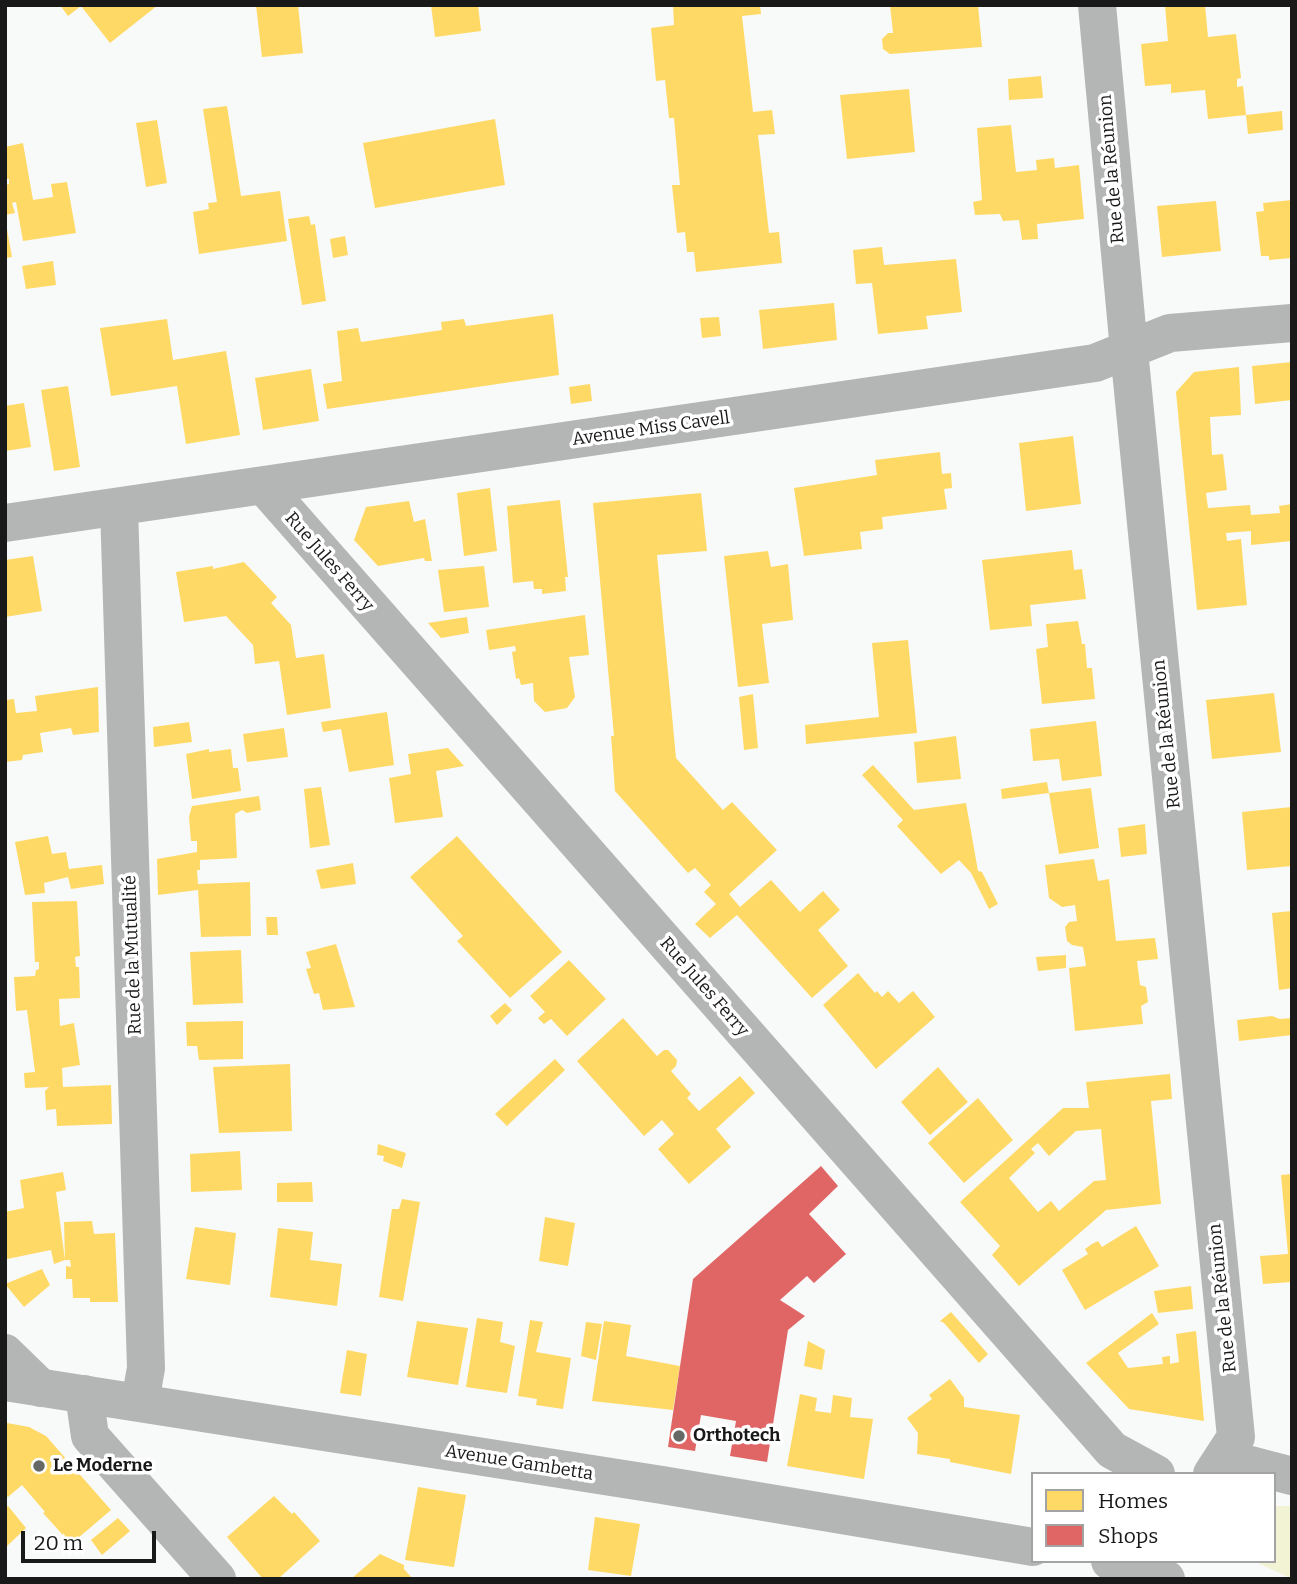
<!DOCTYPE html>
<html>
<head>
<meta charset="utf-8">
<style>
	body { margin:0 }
	#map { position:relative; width:1297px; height:1584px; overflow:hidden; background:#f7faf8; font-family:Bitter,serif }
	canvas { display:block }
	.frame { position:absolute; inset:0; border:7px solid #181918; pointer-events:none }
	.legend { position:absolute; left:1031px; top:1472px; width:245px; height:91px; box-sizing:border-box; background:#fff; border:2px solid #a3a3a3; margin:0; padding:9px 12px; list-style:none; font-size:21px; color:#181918 }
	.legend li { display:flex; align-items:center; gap:14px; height:35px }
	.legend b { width:35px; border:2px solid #a3a3a3 }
	.scale { position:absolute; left:21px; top:1531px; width:135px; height:32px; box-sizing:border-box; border:4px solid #181918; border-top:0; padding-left:9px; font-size:21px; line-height:24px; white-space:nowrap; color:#181918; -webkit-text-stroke:5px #fff; paint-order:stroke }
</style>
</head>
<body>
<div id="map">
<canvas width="1297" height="1584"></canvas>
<div class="frame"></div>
<ul class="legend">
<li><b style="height:19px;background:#ffd966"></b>Homes</li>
<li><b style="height:19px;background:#e06666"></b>Shops</li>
</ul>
<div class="scale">20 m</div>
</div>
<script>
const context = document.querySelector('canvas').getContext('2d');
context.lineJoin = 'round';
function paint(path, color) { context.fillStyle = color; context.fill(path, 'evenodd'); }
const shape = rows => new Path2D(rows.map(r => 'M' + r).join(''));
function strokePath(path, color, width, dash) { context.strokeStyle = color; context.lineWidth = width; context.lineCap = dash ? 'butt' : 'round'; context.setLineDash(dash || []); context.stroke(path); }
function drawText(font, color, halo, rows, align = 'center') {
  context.font = font + ' Bitter,serif'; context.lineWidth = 7; context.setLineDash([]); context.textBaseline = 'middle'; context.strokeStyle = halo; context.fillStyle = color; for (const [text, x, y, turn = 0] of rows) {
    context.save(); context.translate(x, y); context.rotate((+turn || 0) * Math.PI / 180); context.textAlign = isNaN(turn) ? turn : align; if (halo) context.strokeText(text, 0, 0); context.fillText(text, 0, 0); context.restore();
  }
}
paint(shape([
	[1274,1506,1292,1506,1292,1579,1254,1561,1274,1561]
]), '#f2f2d4');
paint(shape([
	[60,5,158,5,110,43,81,6,68,16],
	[256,5,298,5,303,53,262,57],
	[431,5,478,5,481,31,435,37],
	[673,5,760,5,761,14,742,16,753,112,772,110,775,134,758,135,769,233,779,232,782,263,696,272,694,252,687,252,685,232,677,233,672,185,680,185,674,118,669,118,665,80,656,81,651,28,674,25],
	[890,5,978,5,982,47,890,54,883,49,882,39,888,33,893,33],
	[1165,5,1205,5,1208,37,1236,34,1241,78,1237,79,1237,87,1243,86,1246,115,1208,119,1205,90,1171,93,1171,84,1145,86,1141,44,1168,41],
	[1041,76,1043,98,1009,100,1008,79],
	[909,89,915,152,847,159,840,95],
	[227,106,241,196,280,191,287,241,199,254,193,212,209,209,208,203,217,202,203,109],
	[1282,111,1283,130,1248,134,1246,115],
	[495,119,505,185,375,208,363,143],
	[157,120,167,183,146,187,136,123],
	[1011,125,1016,172,1037,170,1036,160,1054,158,1055,168,1079,165,1084,219,1037,224,1038,239,1022,240,1019,220,1003,221,1000,214,975,215,973,202,982,200,977,128],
	[23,143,33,200,53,197,51,184,67,182,76,233,23,241,16,202,12,203,15,213,5,215,5,185,9,184,9,179,5,179,5,147],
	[1292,200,1292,258,1269,260,1269,256,1261,256,1256,212,1264,211,1263,203],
	[1216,201,1221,251,1162,257,1157,206],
	[309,216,311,225,315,224,326,301,302,305,288,219],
	[5,218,12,257,5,258],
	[345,236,348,255,333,258,330,239],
	[882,247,884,265,956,259,962,312,926,316,928,329,878,334,872,283,856,284,853,250],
	[53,261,56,285,26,289,22,266],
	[834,303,837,340,763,349,759,310],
	[553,314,559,375,327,409,323,384,342,381,337,331,358,328,361,342,442,330,441,322,464,319,466,326],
	[719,317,721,336,702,338,700,318],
	[167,319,173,360,226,351,240,435,186,444,177,386,111,396,100,328],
	[1292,362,1292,400,1255,404,1252,366],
	[1239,367,1241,415,1210,417,1212,455,1223,454,1227,490,1206,493,1208,508,1250,505,1251,515,1280,513,1279,506,1292,504,1292,541,1251,545,1251,531,1226,533,1227,541,1241,539,1247,605,1197,610,1176,392,1194,372],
	[311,369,319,421,263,430,255,378],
	[590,384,592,401,571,404,569,387],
	[68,386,80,467,54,471,41,390],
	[24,403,31,447,5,451,5,406],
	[1073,436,1081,504,1026,511,1019,443],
	[940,452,942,474,951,473,952,488,944,489,947,509,882,517,883,529,860,532,862,549,804,556,794,488,877,475,875,460],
	[490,488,497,551,464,556,457,493],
	[701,493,707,551,657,555,676,758,723,810,732,802,777,850,729,894,740,907,771,880,800,912,823,891,840,910,818,930,848,966,812,998,737,915,710,938,695,924,716,904,704,892,711,885,695,868,688,873,615,791,611,736,614,736,593,503],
	[560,500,568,577,565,577,566,591,542,594,542,589,534,589,533,581,513,583,507,506],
	[409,501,414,522,425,519,432,561,425,561,424,558,378,566,354,540,366,507],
	[1072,550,1074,570,1082,569,1086,599,1030,605,1032,626,990,630,982,560],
	[768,551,771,567,788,564,793,620,762,624,769,683,738,687,724,556],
	[33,556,42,611,5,617,5,560],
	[244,562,277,597,271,603,291,625,296,658,324,654,331,708,287,715,279,661,255,664,253,645,226,616,184,622,176,572,213,566,213,569],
	[484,566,489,607,444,612,438,570],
	[585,615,589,655,569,657,575,697,567,708,545,712,534,701,533,683,521,685,519,678,516,679,512,652,516,651,515,646,489,650,486,630],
	[467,617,469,633,441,638,428,623],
	[1078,621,1082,644,1085,644,1087,668,1092,668,1095,699,1042,704,1036,649,1048,647,1046,624],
	[908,640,917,733,806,744,805,725,879,717,872,643],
	[98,687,99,732,73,735,71,728,40,733,43,752,23,755,22,760,5,762,5,700,14,699,16,713,37,711,35,696],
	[1274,693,1281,752,1212,759,1206,700],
	[753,694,758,748,744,750,739,697],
	[387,712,394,765,349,772,341,729,323,732,321,722],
	[1096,721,1102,776,1062,781,1059,759,1033,761,1030,729],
	[189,722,192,742,154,747,153,727],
	[284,728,288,757,247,762,243,734],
	[956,736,961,779,917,783,914,742],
	[448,748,464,766,436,771,443,817,395,823,389,778,411,774,408,754],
	[209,749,209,752,231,749,233,768,238,768,241,791,192,799,186,754],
	[873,765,914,810,966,803,978,871,982,872,998,904,989,909,971,873,959,860,941,874,897,826,903,820,862,775],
	[1047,782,1049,793,1002,799,1001,789],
	[321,787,330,845,310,848,304,789],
	[1091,788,1099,848,1059,854,1049,793],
	[259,796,261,810,247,813,242,810,235,814,237,858,200,860,200,870,197,870,198,884,250,882,251,936,201,937,198,890,158,895,157,859,197,852,197,841,191,841,189,817,192,806],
	[1292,807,1292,866,1247,870,1242,812],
	[1145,824,1147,854,1121,857,1118,828],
	[48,836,52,854,66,852,69,869,102,865,104,884,71,889,68,877,44,883,45,893,25,895,15,842],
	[457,836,562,952,510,998,457,941,463,936,410,877],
	[1094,859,1098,881,1109,879,1116,941,1155,938,1158,959,1137,961,1140,985,1146,987,1148,1002,1141,1006,1143,1024,1075,1031,1069,968,1086,966,1083,947,1072,945,1067,941,1065,927,1069,922,1077,921,1075,905,1062,907,1049,898,1045,865],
	[353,863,356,884,321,889,316,870],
	[77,901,80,956,75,957,76,967,79,967,80,998,59,999,60,1026,74,1023,80,1065,62,1068,63,1087,111,1085,112,1124,57,1126,56,1109,46,1110,45,1091,49,1087,25,1088,24,1073,35,1072,27,1010,16,1011,14,977,35,976,36,970,39,969,39,962,35,962,32,902],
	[1292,911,1292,988,1279,990,1272,913],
	[266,917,277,917,278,935,267,935],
	[336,944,355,1007,323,1010,319,993,314,994,306,969,311,968,306,952],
	[241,950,243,1003,193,1005,190,952],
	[1066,955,1066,968,1038,971,1036,957],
	[569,960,606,999,567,1036,551,1019,544,1024,538,1018,545,1012,530,996],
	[858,973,875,993,877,991,882,997,888,991,899,1003,913,991,935,1017,876,1069,823,1005],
	[505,1003,512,1010,497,1025,490,1016],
	[1272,1016,1280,1019,1292,1018,1292,1035,1239,1041,1237,1020],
	[623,1018,657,1056,664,1050,668,1050,677,1060,676,1066,671,1071,691,1094,687,1098,699,1111,740,1076,755,1093,716,1129,731,1147,689,1184,658,1149,674,1134,662,1120,644,1136,577,1061],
	[243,1021,243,1059,199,1060,197,1046,187,1046,186,1022],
	[555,1059,565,1070,507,1126,495,1114],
	[290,1064,292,1131,219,1133,213,1067],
	[938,1067,968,1102,930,1135,901,1102],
	[1170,1074,1172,1099,1151,1101,1161,1204,1106,1210,1019,1286,992,1255,1000,1246,960,1202,1063,1108,1089,1108,1086,1082],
	[1101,1129,1106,1180,1094,1181,1059,1211,1051,1201,1038,1212,1009,1178,1035,1153,1031,1149,1038,1143,1049,1156,1076,1131],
	[978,1098,1013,1140,964,1183,928,1143],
	[378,1144,406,1153,402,1168,383,1161,384,1156,377,1155],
	[240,1151,242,1190,191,1192,190,1154],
	[63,1172,66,1190,56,1192,65,1260,54,1264,51,1250,7,1259,5,1212,24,1208,20,1180],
	[1292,1174,1292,1282,1263,1284,1260,1256,1288,1254,1281,1175],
	[312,1182,313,1202,277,1202,277,1183],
	[402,1199,420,1202,403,1301,379,1297,392,1209,399,1209],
	[545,1217,575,1223,568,1266,539,1261],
	[92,1221,94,1234,115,1233,118,1302,90,1302,90,1298,73,1298,72,1279,66,1279,66,1266,71,1267,70,1260,65,1260,64,1222],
	[1136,1226,1159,1266,1085,1310,1062,1270,1088,1254,1085,1249,1092,1244,1098,1241,1102,1247],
	[195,1227,236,1233,230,1285,186,1279],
	[278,1228,313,1232,310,1260,342,1264,337,1306,270,1297],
	[42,1269,50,1285,24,1307,5,1284],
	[1191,1286,1193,1309,1158,1313,1154,1291],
	[951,1312,988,1354,979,1363,944,1323,940,1321],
	[1152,1313,1159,1324,1118,1353,1128,1368,1163,1364,1162,1357,1170,1356,1170,1364,1179,1362,1176,1334,1196,1331,1204,1421,1129,1409,1086,1363],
	[477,1318,503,1322,500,1342,515,1346,507,1393,466,1387],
	[530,1320,543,1322,536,1352,571,1358,563,1409,536,1405,537,1399,518,1396],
	[417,1321,468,1328,458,1385,407,1377],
	[604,1321,631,1325,626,1356,680,1366,673,1410,592,1401],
	[586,1322,602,1324,596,1360,581,1356],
	[808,1341,825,1350,822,1370,804,1366],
	[347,1350,367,1354,361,1396,340,1393],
	[950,1379,964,1398,964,1407,1020,1415,1011,1474,950,1462,950,1459,917,1454,918,1433,907,1418,932,1399,929,1395],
	[800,1394,817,1398,815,1411,831,1413,833,1395,852,1398,850,1417,873,1419,864,1479,787,1466],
	[7,1423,29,1427,46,1436,111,1510,71,1544,43,1513,45,1512,22,1485,8,1497,5,1494],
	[418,1487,466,1495,454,1567,405,1560],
	[274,1496,292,1514,294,1512,320,1541,278,1579,263,1579,227,1537],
	[8,1506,26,1528,5,1548,5,1508],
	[595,1517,640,1524,631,1576,588,1570],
	[118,1518,130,1531,102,1555,91,1540],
	[380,1554,404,1565,404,1569,413,1579,351,1579]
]), '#ffd966');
paint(shape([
	[821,1166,838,1186,809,1214,846,1254,814,1283,807,1276,780,1300,805,1316,788,1330,767,1462,730,1456,736,1421,701,1415,695,1451,668,1447,693,1279]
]), '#e06666');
strokePath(shape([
	[1097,5,1129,350,1236,1437,1212,1474],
	[264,486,1112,1450,1156,1474],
	[119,507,146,1368,140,1402],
	[5,523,1095,363,1170,333,1292,323],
	[5,1353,41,1388],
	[84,1394,90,1436,217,1579],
	[1223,1458,1292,1476]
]), '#b4b5b5', 38);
strokePath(shape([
	[5,1382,662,1485,1033,1547],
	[1110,1561,1166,1579]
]), '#b4b5b5', 38);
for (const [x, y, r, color] of [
	[679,1436,7,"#666866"],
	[39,1466,7,"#666866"]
]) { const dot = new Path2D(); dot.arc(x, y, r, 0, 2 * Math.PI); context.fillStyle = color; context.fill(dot); strokePath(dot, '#fff', 2.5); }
drawText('18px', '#181918', '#fff', [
	["Rue de la Réunion",1112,169,-95],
	["Avenue Miss Cavell",651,429,-8],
	["Rue Jules Ferry",329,562,49],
	["Rue de la Réunion",1167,734,-96],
	["Rue de la Mutualité",133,955,-92],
	["Rue Jules Ferry",704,987,49],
	["Rue de la Réunion",1223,1298,-96],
	["Avenue Gambetta",519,1463,9]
]);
drawText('bold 18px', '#181918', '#fff', [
	["Orthotech",693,1436],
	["Le Moderne",53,1466]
], 'left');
</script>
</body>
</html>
